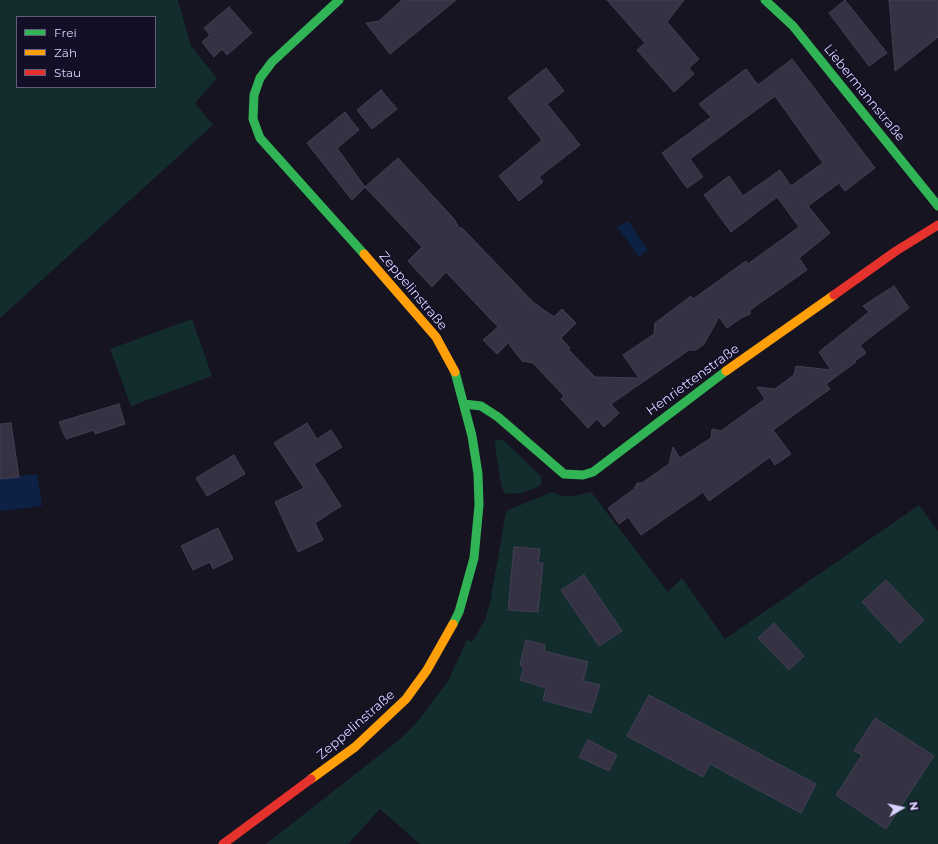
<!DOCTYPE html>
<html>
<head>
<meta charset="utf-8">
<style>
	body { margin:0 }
	#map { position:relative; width:938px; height:844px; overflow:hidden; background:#161421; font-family:Montserrat,sans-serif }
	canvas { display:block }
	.legend { position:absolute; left:16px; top:16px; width:140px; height:72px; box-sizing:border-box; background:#130f26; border:1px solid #625e7d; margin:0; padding:5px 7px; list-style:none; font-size:12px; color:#d9d4ff }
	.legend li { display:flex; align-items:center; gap:8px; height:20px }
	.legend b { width:20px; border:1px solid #625e7d }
	.north { position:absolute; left:882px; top:788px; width:40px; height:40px; -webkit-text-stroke:3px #130f26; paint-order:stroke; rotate:81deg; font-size:11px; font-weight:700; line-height:16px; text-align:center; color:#d9d4ff }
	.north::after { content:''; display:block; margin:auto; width:14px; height:18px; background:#d9d4ff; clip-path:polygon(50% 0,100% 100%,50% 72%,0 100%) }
</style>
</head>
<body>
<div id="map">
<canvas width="938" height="844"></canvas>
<ul class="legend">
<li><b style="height:5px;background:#30b455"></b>Frei</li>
<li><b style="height:5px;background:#ff9f0a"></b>Zäh</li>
<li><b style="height:5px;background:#e5322d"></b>Stau</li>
</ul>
<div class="north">N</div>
</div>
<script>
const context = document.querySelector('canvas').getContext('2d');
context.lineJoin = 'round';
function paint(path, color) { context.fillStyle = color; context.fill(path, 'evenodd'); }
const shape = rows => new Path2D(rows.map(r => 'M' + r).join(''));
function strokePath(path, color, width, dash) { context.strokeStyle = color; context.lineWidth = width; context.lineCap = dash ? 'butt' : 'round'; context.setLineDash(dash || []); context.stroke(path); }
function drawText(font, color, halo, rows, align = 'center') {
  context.font = font + ' Montserrat,sans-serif'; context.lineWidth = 3; context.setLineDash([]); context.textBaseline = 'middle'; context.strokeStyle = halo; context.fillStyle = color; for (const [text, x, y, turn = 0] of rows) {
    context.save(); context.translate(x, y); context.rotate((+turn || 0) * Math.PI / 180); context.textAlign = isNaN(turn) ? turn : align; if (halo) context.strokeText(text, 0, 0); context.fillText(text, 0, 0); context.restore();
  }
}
paint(shape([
	[0,0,178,0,191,46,217,78,195,103,213,125,0,318],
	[17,17,155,17,155,87,17,87],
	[192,319,212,376,131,406,110,349],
	[502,439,541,476,541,484,538,487,521,493,505,494,501,485,495,445,495,441],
	[552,492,562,496,573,496,591,492,668,592,682,578,725,639,919,505,938,531,938,844,420,844,380,809,348,844,266,844,400,739,417,722,448,681,467,640,472,642,485,620,490,603,506,511]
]), '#132c2d');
paint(shape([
	[628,221,648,250,639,257,617,227],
	[37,474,42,506,0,511,0,479]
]), '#0d2144');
const building = shape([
	[402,0,456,0,390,54,366,23,379,21,402,0],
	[607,0,684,0,667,22,699,59,689,68,694,74,674,92,637,50,645,43,607,0],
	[845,0,887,53,869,66,829,13,845,0],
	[889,0,938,0,938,37,895,71,889,0],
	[229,7,252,33,227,55,222,49,214,57,202,42,210,35,204,28,229,7],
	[792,59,875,168,845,191,839,183,808,206,830,233,799,258,807,270,750,310,750,314,741,318,727,328,719,317,704,344,696,350,689,350,611,404,619,413,604,427,597,419,588,428,561,399,564,396,533,363,522,361,508,343,497,354,483,340,498,327,446,272,432,287,408,261,422,247,365,187,398,158,454,219,459,228,462,228,533,302,554,317,562,309,576,323,561,338,570,348,568,349,595,377,639,378,623,355,654,334,655,323,691,296,693,299,746,261,748,264,799,227,777,197,731,232,704,195,729,176,743,196,780,170,791,186,823,163,775,96,690,159,703,177,687,188,662,153,711,117,699,104,746,69,758,85,792,59],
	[546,68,564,91,547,104,580,145,539,177,543,182,519,201,499,176,542,140,508,98,546,68],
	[381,90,397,109,372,129,357,110,381,90],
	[345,112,359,130,337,148,365,187,352,200,307,143,345,112],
	[894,286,909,308,860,345,866,353,855,361,856,362,826,384,830,389,773,430,791,454,775,465,770,457,709,501,703,492,641,535,628,517,619,524,608,508,634,489,637,483,642,483,669,464,673,447,680,458,711,438,712,429,721,431,765,399,757,387,775,389,794,375,796,366,831,370,819,352,869,312,863,306,894,286],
	[119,404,125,424,95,434,94,430,66,439,59,422,119,404],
	[11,423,19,477,0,479,0,424,11,423],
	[307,423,317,439,331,430,342,447,314,464,341,506,315,523,323,540,298,552,275,502,304,488,274,443,307,423],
	[234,455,245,474,207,496,196,478,234,455],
	[218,528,233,559,213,569,210,562,193,570,181,546,218,528],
	[514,547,540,549,538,563,543,563,538,612,508,610,514,547],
	[584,575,622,631,599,646,561,590,584,575],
	[886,580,924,620,900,643,862,602,886,580],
	[774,623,804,656,789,670,758,638,774,623],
	[526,640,545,645,544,651,588,662,583,681,600,685,591,713,543,700,546,688,520,680,524,667,520,665,526,640],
	[649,695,816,784,801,813,710,764,703,777,627,736,649,695],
	[875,718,934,756,886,829,836,795,862,755,854,751,875,718],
	[588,740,617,755,609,771,579,757,588,740]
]);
paint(building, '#343243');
strokePath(building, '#433f54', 1);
strokePath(shape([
	[339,0,272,62,260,78,254,95,253,119,260,138,364,254],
	[765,0,793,26,938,206],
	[464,404,481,406,498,417,564,474,583,475,593,472,726,371],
	[453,624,459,612,474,558,479,505,478,474,472,436,455,372]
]), '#30b455', 9);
strokePath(shape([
	[364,254,436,337,455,372],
	[726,371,834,295],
	[311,779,355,747,406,699,427,670,453,624]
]), '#ff9f0a', 9);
strokePath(shape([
	[834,295,896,251,938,225],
	[223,844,311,779]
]), '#e5322d', 9);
drawText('13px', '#d9d4ff', '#130f26', [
	["Liebermannstraße",864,93,51],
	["Zeppelinstraße",413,291,50],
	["Henriettenstraße",693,380,-36],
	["Zeppelinstraße",356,725,-41]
]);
</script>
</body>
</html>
